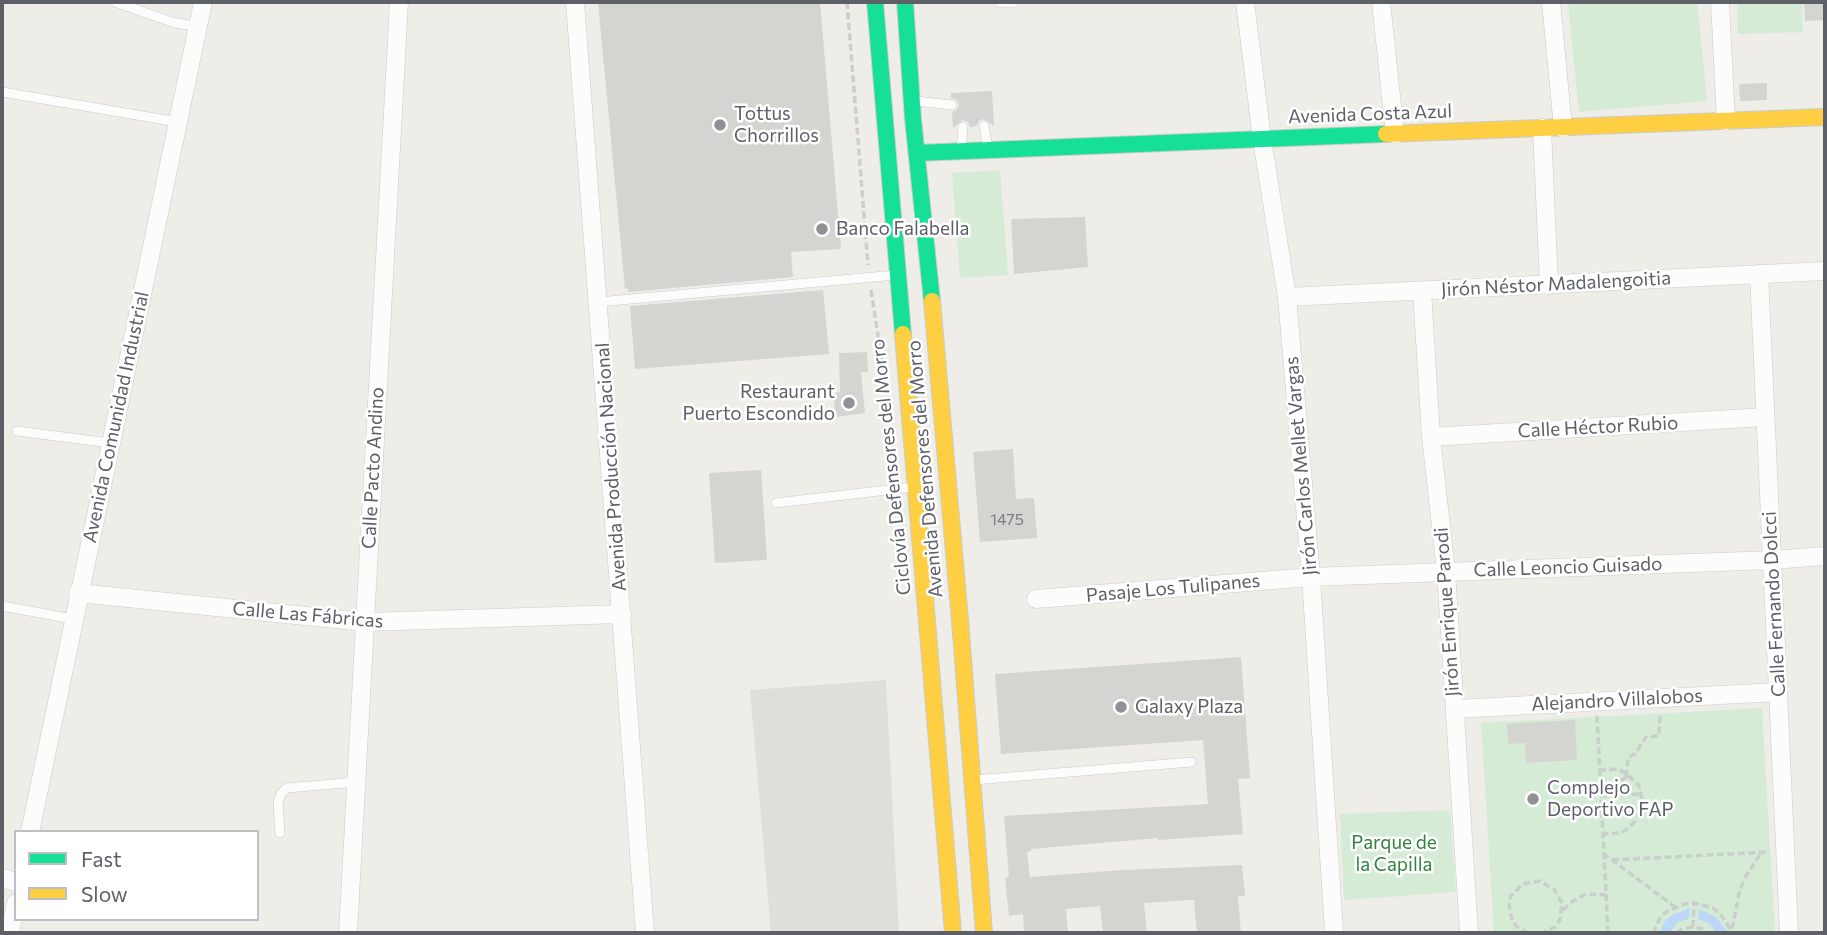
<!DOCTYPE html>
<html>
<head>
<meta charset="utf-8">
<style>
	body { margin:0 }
	#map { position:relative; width:1827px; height:935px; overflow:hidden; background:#eeede8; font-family:Commissioner,sans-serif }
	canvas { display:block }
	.frame { position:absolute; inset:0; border:4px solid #5d6067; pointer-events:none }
	.legend { position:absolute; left:14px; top:830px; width:245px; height:91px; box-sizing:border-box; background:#fff; border:2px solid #bebfc2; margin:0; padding:9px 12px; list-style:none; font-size:21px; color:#5d6067 }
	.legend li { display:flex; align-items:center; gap:14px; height:35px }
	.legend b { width:35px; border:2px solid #bebfc2 }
</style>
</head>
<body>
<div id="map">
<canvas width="1827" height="935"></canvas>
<div class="frame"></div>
<ul class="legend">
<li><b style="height:9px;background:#16e098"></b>Fast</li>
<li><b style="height:9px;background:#ffcf43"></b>Slow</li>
</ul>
</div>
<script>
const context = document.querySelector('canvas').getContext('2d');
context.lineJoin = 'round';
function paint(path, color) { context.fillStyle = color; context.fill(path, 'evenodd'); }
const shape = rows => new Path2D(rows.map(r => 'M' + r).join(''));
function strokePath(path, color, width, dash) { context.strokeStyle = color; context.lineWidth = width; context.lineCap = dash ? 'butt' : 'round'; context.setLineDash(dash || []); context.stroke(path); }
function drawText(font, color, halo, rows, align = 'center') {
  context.font = font + ' Commissioner,sans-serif'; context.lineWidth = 5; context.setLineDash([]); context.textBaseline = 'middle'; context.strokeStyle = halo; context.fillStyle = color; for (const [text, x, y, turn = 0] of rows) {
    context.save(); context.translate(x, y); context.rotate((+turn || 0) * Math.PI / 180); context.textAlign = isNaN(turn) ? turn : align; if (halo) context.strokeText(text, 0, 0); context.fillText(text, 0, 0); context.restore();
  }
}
paint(shape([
	[886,680,899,933,771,933,750,690]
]), '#dfded9');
paint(shape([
	[1568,2,1697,2,1707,101,1579,112],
	[1737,2,1802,2,1803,32,1738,34],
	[1000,170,1008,275,960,278,952,173],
	[1762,708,1775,933,1494,933,1481,723],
	[1450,810,1456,892,1344,900,1340,814]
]), '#d5ebd6');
paint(shape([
	[1690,908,1689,919,1678,922,1669,933,1659,933,1665,921,1672,915],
	[1699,909,1716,917,1728,933,1716,933,1710,924,1698,919]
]), '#bcd7f8');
paint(shape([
	[598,2,820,2,841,249,791,252,793,277,628,292,628,288,625,289],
	[1804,2,1825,2,1825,20,1805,21],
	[1767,83,1767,100,1740,101,1739,84],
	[992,91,994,126,983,119,979,121,977,126,970,127,968,122,963,120,953,128,952,112,957,110,959,105,957,100,951,98,951,93],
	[1085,217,1088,267,1014,274,1011,219],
	[823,290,829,354,635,369,630,306],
	[867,352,868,372,861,372,865,413,836,417,833,393,840,392,839,353],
	[1013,449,1016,499,1034,498,1037,538,980,542,973,452],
	[761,470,767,560,715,563,709,473],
	[1241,657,1250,778,1238,779,1243,834,1158,840,1158,838,1031,849,1032,851,1027,852,1030,877,1123,870,1242,865,1245,896,1238,896,1241,933,1197,933,1194,900,1189,900,1144,903,1147,933,1103,933,1100,906,1066,909,1068,933,1024,933,1023,914,1009,916,1005,878,1009,877,1004,816,1208,804,1203,740,1001,754,995,674],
	[1575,720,1577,760,1526,763,1525,743,1508,744,1507,724]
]), '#d4d4d1');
const lane = shape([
	[115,2,172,22,198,27],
	[999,2,1013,3],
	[2,92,178,122],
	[915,101,952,105],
	[984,126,988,148],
	[961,150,963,127],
	[598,302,896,275],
	[17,431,110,443],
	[776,503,913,487],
	[2,606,73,619],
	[974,780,1191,762],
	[280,833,278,802,281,794,287,788,356,782]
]);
const street = shape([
	[575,2,645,933],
	[1245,2,1262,139,1287,297,1311,577,1334,933],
	[1381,2,1395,134],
	[1551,2,1563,128],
	[1720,2,1726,121],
	[1542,128,1549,285],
	[1759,274,1789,933],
	[1422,291,1431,437,1446,571,1469,933],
	[1287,297,1825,271],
	[1431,437,1765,417],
	[78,593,365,622,622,614],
	[1036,599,1311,577,1772,560,1825,556],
	[1455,709,1778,692],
	[30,832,203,2],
	[2,878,16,882],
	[10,933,16,903],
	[348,933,399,2]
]);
const fast = shape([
	[875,2,903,334],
	[905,2,913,119,932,301],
	[917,153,1386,134]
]);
const slow = shape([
	[1386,134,1825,117],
	[932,301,960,620,984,933],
	[903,334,953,933]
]);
strokePath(lane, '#cbcbca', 10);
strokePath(street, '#cbcbca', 19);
strokePath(fast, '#cacbca', 18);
strokePath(slow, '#cacbca', 18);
strokePath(shape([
	[847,2,868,265],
	[871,290,882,362],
	[1597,716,1608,933],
	[1599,770,1618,769,1626,773,1639,786,1643,804,1641,814,1629,828,1621,833,1602,834],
	[1626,777,1628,758,1635,754,1646,737,1659,736,1660,716],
	[1627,777,1616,783,1612,788,1612,802,1623,812,1636,811,1642,807],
	[1600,796,1642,794],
	[1603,853,1675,907],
	[1612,860,1768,852],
	[1563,910,1573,901,1586,894,1606,895],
	[1693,927,1694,903],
	[1732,929,1740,889,1746,876,1761,853],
	[1528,933,1517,927,1512,920,1509,904,1511,896,1523,884,1539,881,1554,889,1562,903,1560,920,1555,927,1543,933],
	[1653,933,1659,920,1666,912,1684,904,1694,903,1713,908,1721,915,1733,933],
	[1677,933,1682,929,1693,927,1703,929,1708,933]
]), '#cacecc', 3.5, [7, 3.5]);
strokePath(lane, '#fcfcfc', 9);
strokePath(street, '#fcfcfc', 18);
strokePath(fast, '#16e098', 16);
strokePath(slow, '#ffcf43', 16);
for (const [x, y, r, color] of [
	[720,125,7,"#909194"],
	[822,229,7,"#909194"],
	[849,403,7,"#909194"],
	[1121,707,7,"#909194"],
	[1533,799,7,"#909194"]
]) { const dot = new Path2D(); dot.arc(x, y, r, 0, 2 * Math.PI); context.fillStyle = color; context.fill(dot); strokePath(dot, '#fff', 2.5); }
drawText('16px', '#7c7e82', null, [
	["1475",1007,520]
]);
drawText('19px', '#5d6067', '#fff', [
	["Tottus",734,114],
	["Chorrillos",734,136],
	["Banco Falabella",836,229],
	["Restaurant",835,392,"right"],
	["Puerto Escondido",835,414,"right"],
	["Galaxy Plaza",1135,707],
	["Complejo",1547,788],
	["Deportivo FAP",1547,810]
], 'left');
drawText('19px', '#5d6067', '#fff', [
	["Avenida Costa Azul",1370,114,-2],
	["Jirón Néstor Madalengoitia",1556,284,-3],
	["Avenida Comunidad Industrial",116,417,-78],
	["Calle Héctor Rubio",1598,427,-3],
	["Jirón Carlos Mellet Vargas",1301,466,-95],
	["Avenida Producción Nacional",611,467,-94],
	["Ciclovía Defensores del Morro",891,467,-96],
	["Calle Pacto Andino",373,468,-87],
	["Avenida Defensores del Morro",925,469,-95],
	["Calle Leoncio Guisado",1568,567,-2],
	["Pasaje Los Tulipanes",1173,588,-5],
	["Calle Fernando Dolcci",1774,604,-93],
	["Jirón Enrique Parodi",1447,612,-94],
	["Calle Las Fábricas",308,615,5],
	["Alejandro Villalobos",1617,700,-3]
]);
drawText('19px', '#30833f', '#fff', [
	["Parque de",1394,843],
	["la Capilla",1394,865]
]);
</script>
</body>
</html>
